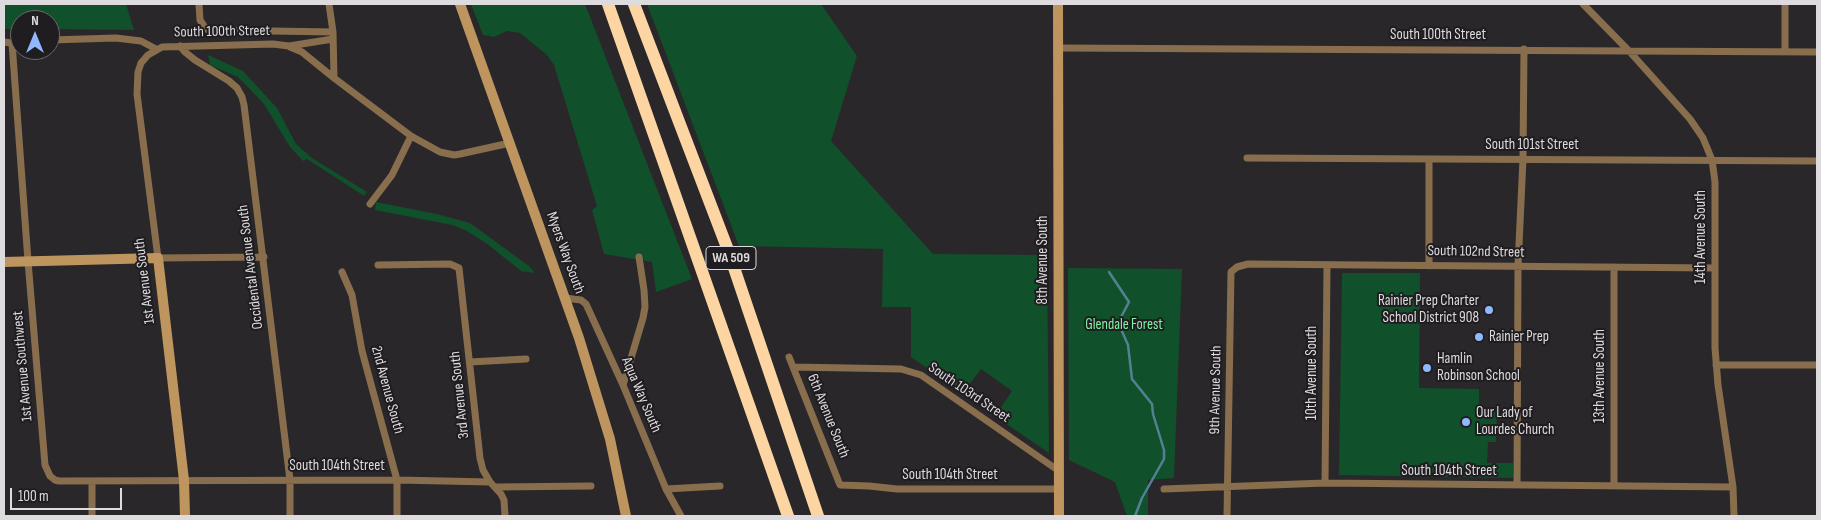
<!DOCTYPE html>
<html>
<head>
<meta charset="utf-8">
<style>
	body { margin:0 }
	#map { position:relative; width:1821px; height:520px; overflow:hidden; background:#2a272a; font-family:"Sofia Sans Condensed",sans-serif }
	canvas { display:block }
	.frame { position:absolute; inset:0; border:5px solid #dedbde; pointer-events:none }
	.north { position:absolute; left:10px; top:10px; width:50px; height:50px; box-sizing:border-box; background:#201d21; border:1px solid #6c696d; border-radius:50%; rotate:0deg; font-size:14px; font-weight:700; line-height:20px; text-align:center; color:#dedbde }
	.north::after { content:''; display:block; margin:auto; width:18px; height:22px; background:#8fb8fd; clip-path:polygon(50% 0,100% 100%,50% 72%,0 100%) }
	.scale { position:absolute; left:10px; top:488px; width:112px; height:22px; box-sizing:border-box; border:2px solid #dedbde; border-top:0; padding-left:6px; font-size:15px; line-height:18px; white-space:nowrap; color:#dedbde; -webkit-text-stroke:4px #201d21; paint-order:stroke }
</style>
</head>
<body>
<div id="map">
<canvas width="1821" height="520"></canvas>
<div class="frame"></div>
<div class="north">N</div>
<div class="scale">100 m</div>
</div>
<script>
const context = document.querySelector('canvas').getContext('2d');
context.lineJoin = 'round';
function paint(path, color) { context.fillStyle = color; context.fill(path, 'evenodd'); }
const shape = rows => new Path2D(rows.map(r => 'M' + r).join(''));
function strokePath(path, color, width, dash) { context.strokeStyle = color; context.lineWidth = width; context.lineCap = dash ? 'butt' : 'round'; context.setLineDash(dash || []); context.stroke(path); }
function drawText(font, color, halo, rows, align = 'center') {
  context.font = font + ' "Sofia Sans Condensed",sans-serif'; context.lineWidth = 4; context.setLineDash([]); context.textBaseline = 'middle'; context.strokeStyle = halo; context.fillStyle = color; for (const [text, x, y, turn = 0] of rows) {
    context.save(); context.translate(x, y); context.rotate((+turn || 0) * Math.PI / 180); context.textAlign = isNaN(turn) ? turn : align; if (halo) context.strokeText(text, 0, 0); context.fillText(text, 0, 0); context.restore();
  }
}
paint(shape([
	[4,4,126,4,134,30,50,29,50,20,20,20,20,29,4,29],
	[471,4,585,4,692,279,656,292,652,262,604,254,592,210,597,206,554,65,547,55,520,33,507,31,494,37,483,35],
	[647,4,821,4,857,56,831,141,933,254,1047,255,1049,453,995,416,1012,391,981,369,963,393,911,357,911,307,882,307,883,249,739,246],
	[208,55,243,71,277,108,296,144,312,158,367,192,364,196,307,159,303,161,290,147,264,104,238,77,210,65],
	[376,202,437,214,470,223,529,266,535,273,521,271,486,243,465,230,452,225,375,210],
	[1068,268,1182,269,1174,478,1148,480,1148,516,1127,516,1115,482,1069,460],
	[1342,273,1420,273,1419,388,1479,389,1479,410,1497,410,1496,442,1488,442,1487,463,1513,463,1513,478,1339,475]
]), '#10502a');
strokePath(shape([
	[1109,272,1129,302,1120,319,1121,329,1128,345,1132,379,1152,404,1153,414,1164,450,1164,459,1142,498,1135,516]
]), '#538194', 2.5);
strokePath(shape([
	[199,4,200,20,206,29,212,30,333,32],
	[329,4,333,32,334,78,411,136,440,152,454,155,460,154,510,143],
	[1583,4,1630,52,1690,119,1703,138,1712,160,1715,182,1715,348,1718,385,1733,487,1734,516],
	[1785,4,1785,51],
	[50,40,116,38,141,41,156,49],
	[4,42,12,43,20,40],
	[12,43,28,261,45,465,50,476,55,480,59,481,397,480,490,482],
	[180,46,185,52,195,60,229,81,237,88,242,97,244,105,290,480,290,516],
	[290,47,302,52,334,78],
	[1058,48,1817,52],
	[1247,158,1817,161],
	[370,204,392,175,411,136],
	[264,257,158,258,137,94,138,72,141,63,148,55,162,47,273,44,289,46,333,39],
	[378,265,450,264,459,268,480,458,483,470,490,482,501,494,504,500,505,516],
	[1429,266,1429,159],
	[342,272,352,295,362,351,397,480,397,516],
	[565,298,581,300,586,304,623,385,666,489,681,516],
	[789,357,840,485,869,486,897,489,1059,489],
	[470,362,526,359],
	[1716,365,1817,365],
	[793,367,901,369,921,375,1059,471],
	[623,385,643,318,645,307,644,290,639,257],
	[1325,483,1327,265],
	[1517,485,1518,266,1523,159,1524,49],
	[1614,486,1614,267],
	[496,487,591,486],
	[666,489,720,486],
	[1164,489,1325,483,1733,487],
	[92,516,92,481],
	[1227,516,1231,272,1237,267,1248,264,1715,268]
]), '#886e4c', 7);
strokePath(shape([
	[460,4,579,338,610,439,626,516],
	[1058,4,1059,516],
	[4,262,158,258,184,480,185,516]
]), '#be955e', 10);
strokePath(shape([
	[608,4,788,516],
	[634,4,728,250,818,516]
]), '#fcd5a3', 12);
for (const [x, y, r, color] of [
	[1489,310,5,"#8fb8fd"],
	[1479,337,5,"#8fb8fd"],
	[1427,368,5,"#8fb8fd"],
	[1466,422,5,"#8fb8fd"]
]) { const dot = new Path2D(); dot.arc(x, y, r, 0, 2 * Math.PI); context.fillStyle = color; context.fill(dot); strokePath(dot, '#201d21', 2); }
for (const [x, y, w] of [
	[731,258,50]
]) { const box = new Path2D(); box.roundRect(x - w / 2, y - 11.5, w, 23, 4); context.fillStyle = '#201d21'; context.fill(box); strokePath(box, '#dedbde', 1); }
drawText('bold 14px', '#dedbde', null, [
	["WA 509",731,258]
]);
drawText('15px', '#dedbde', '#201d21', [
	["South 100th Street",222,32,-1],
	["South 100th Street",1438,35],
	["South 101st Street",1532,145],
	["14th Avenue South",1701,237,-90],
	["South 102nd Street",1476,252,1],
	["Myers Way South",565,253,70],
	["8th Avenue South",1043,260,-90],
	["Occidental Avenue South",251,267,-97],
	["1st Avenue South",145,281,-97],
	["1st Avenue Southwest",23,366,-95],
	["10th Avenue South",1312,373,-90],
	["13th Avenue South",1600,376,-90],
	["2nd Avenue South",387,390,75],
	["9th Avenue South",1216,390,-89],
	["South 103rd Street",969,393,34],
	["3rd Avenue South",460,395,-96],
	["Aqua Way South",641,395,67],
	["6th Avenue South",828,416,68],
	["South 104th Street",337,466],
	["South 104th Street",1449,471],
	["South 104th Street",950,475]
]);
drawText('15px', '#dedbde', '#201d21', [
	["Rainier Prep Charter",1479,301,"right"],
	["School District 908",1479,318,"right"],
	["Rainier Prep",1489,337],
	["Hamlin",1437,359],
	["Robinson School",1437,376],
	["Our Lady of",1476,413],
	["Lourdes Church",1476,430]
], 'left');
drawText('15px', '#7cf6a4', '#201d21', [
	["Glendale Forest",1124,325]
]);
</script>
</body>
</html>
